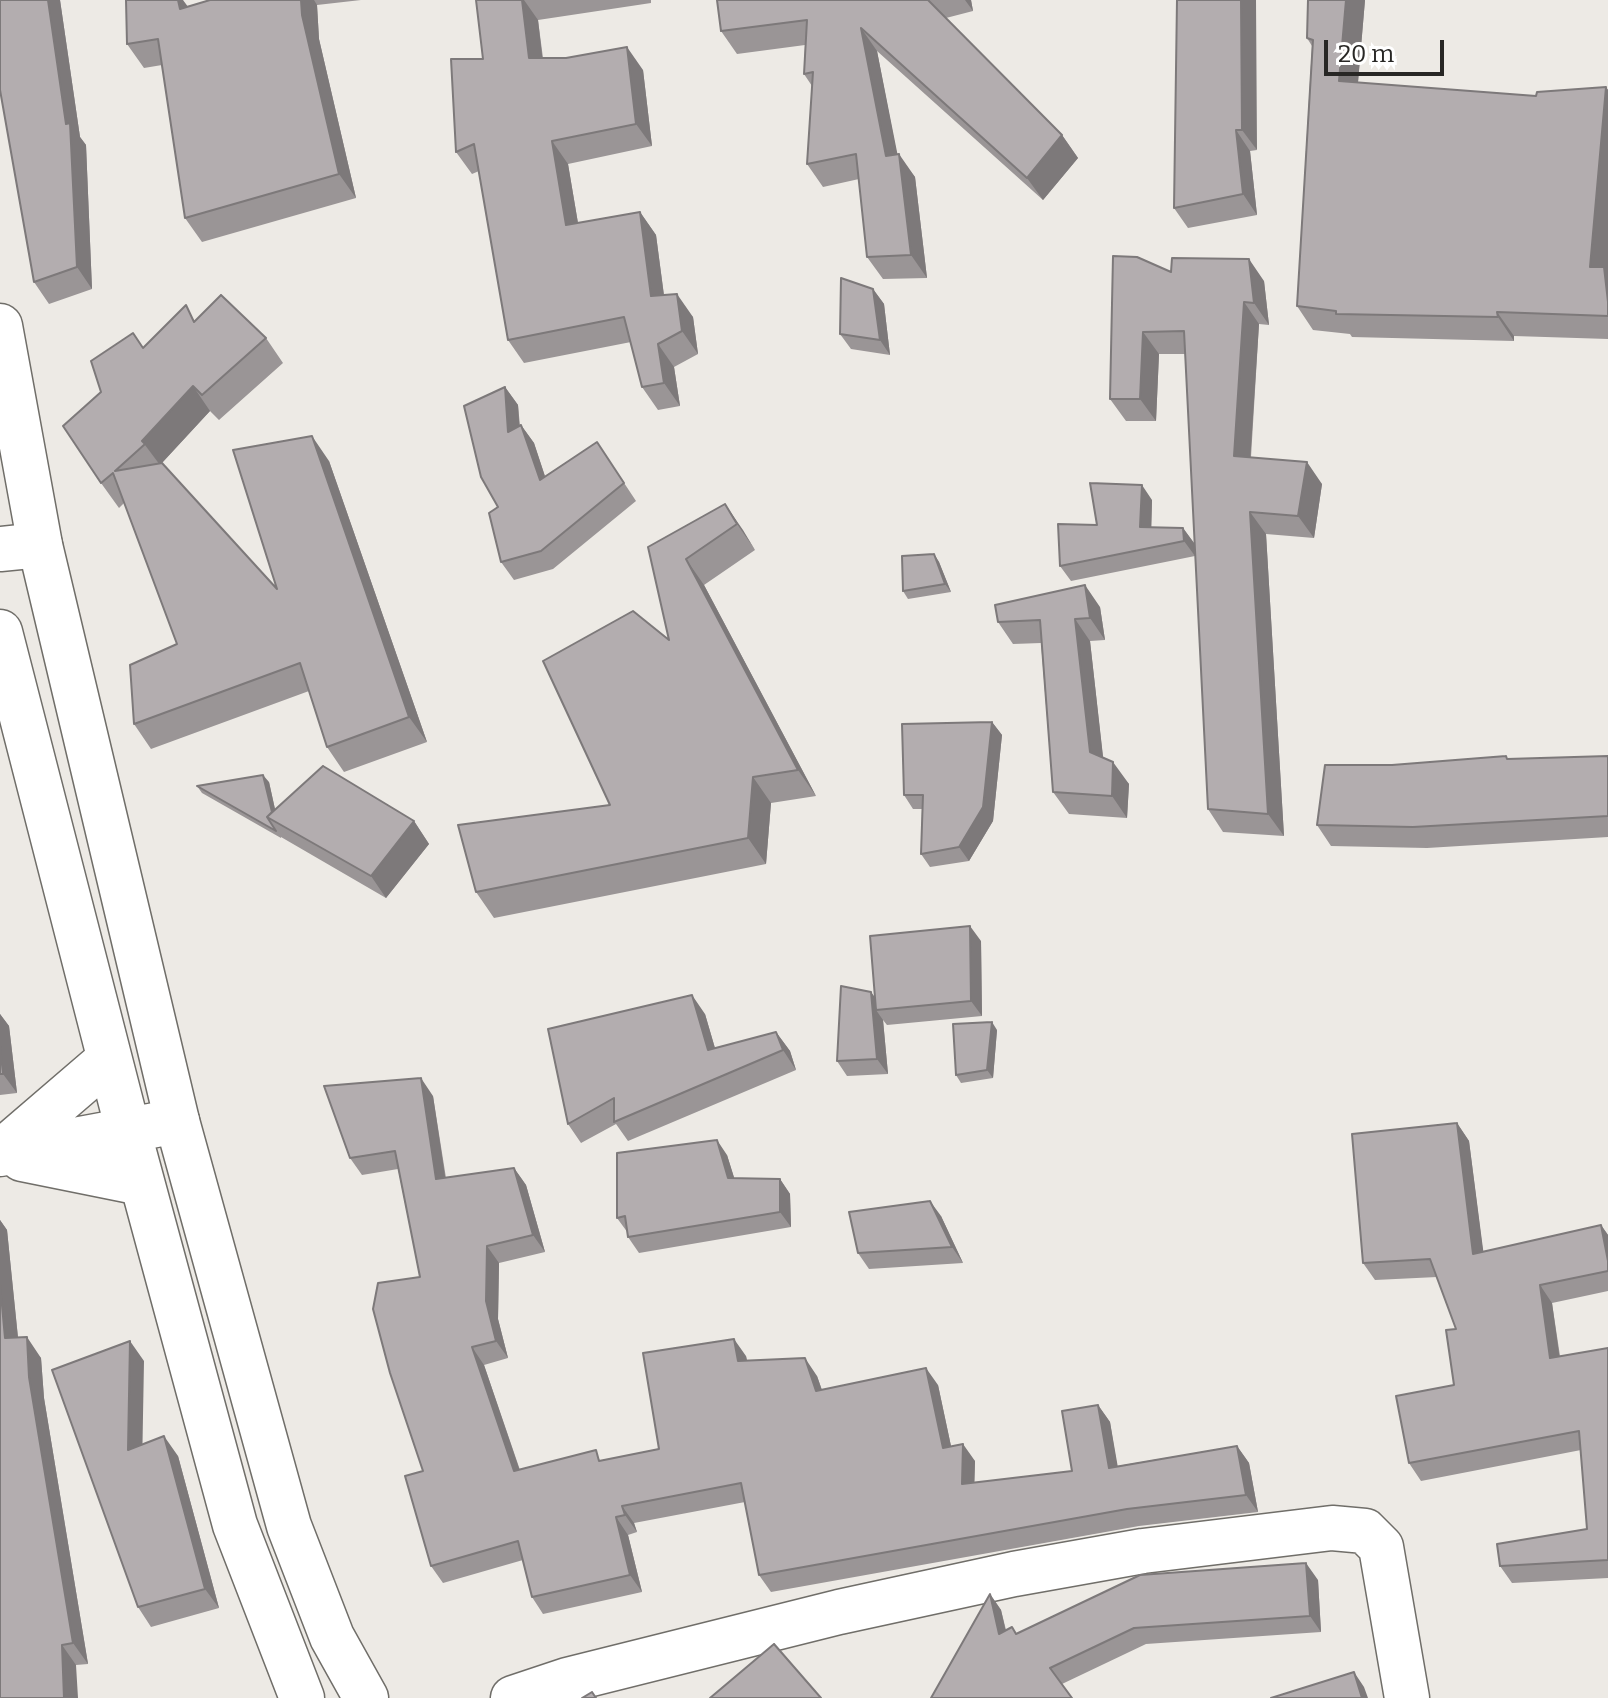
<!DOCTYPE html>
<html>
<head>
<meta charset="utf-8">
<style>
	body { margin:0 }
	#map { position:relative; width:1608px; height:1698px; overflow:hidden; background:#edeae5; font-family:Bitter,serif }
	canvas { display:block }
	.scale { position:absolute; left:1324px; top:40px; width:120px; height:36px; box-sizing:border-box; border:4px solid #282725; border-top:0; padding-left:10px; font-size:24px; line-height:28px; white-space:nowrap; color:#282725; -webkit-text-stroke:6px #fff; paint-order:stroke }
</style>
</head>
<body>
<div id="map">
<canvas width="1608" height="1698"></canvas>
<div class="scale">20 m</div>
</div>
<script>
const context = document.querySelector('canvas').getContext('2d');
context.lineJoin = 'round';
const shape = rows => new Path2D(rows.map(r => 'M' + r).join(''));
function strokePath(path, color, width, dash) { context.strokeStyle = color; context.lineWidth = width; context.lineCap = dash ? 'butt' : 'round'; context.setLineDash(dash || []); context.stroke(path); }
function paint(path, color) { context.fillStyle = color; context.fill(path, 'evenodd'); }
const street = shape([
	[0,549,40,545],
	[513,1698,567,1680,839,1612,1014,1574,1143,1551,1332,1528,1365,1531,1381,1547,1407,1698]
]);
const secondary = shape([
	[177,1121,289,1526,332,1637,366,1698],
	[128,1130,235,1525,302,1698]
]);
const primary = shape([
	[0,326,40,545,177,1121,0,1154],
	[0,632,128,1130],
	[1,1152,108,1060],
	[22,1159,141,1183]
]);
strokePath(street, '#706e69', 47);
strokePath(secondary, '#706e69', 47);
strokePath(primary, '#706e69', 47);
strokePath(street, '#fff', 44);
strokePath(secondary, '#fff', 44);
strokePath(primary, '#fff', 44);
paint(shape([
	[0,0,60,0,80,137,86,145,92,289,49,304,34,282],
	[210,0,361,0,317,5,319,39,356,198,202,242,185,218,162,65,144,68,127,44,188,7],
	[476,0,651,0,651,3,538,20,543,58,643,70,652,146,568,164,578,223,640,212,656,235,664,295,693,317,698,354,674,367,680,406,658,410,642,387,631,342,524,363,508,340,479,171,472,174,456,152,483,59],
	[717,0,971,0,973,11,946,18,1062,135,1078,158,1043,200,877,51,897,155,915,177,927,278,883,279,867,257,859,179,823,187,807,164,812,86,804,74,805,45,737,54,721,31],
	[1177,0,1257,150,1250,151,1257,215,1188,228,1174,208],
	[1365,0,1358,83,1536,96,1606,87,1608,90,1608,339,1514,336,1514,341,1352,337,1350,334,1313,330,1297,306,1312,46,1307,38],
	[1171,272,1264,281,1269,325,1259,324,1251,457,1322,484,1314,538,1266,534,1284,836,1223,832,1208,809,1185,354,1159,354,1156,421,1126,421,1110,399],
	[873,289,884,304,890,355,851,349,840,334],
	[197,320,266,338,283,363,219,420,210,411,162,463,277,589,329,461,427,742,344,772,327,747,309,691,151,749,134,724,177,644,124,503,119,508,101,483,144,348],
	[505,387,518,405,520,426,521,425,534,443,545,476,597,442,636,501,553,569,514,580,501,562,498,507],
	[1152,500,1151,527,1183,528,1194,543,1195,556,1071,581,1060,566,1097,525],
	[725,504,755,550,704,585,816,796,771,803,766,864,494,918,476,892,610,805,669,640,648,547],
	[934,554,939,562,951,592,908,599,903,591],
	[1100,607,1105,640,1090,641,1103,758,1129,784,1127,818,1069,814,1053,792,1041,643,1013,644,998,622],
	[992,722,1002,735,993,821,969,861,930,867,921,854,922,809,913,809,904,795],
	[1608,756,1608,837,1427,848,1331,846,1317,825,1392,765],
	[269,782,275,809,414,821,429,844,386,898,281,837,281,838,202,793,197,786],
	[981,941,982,1016,887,1025,883,1020,888,1074,847,1076,837,1061,871,992,875,998],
	[0,1014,9,1026,17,1093,0,1095],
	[705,1014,715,1048,776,1032,790,1051,796,1070,628,1141,616,1124,581,1143,568,1124],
	[997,1030,993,1078,961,1083,956,1075],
	[433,1096,446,1178,514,1168,526,1185,545,1252,499,1263,498,1319,508,1358,484,1365,520,1470,603,1460,659,1449,746,1356,747,1360,817,1376,822,1390,938,1385,951,1446,975,1461,974,1483,1072,1471,1098,1405,1110,1422,1117,1466,1237,1446,1249,1463,1258,1512,1139,1526,771,1592,759,1575,745,1502,634,1523,637,1532,628,1535,642,1592,543,1614,532,1597,523,1560,443,1583,431,1566,423,1471,420,1277,398,1169,362,1175,350,1158],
	[1457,1123,1469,1141,1483,1252,1601,1225,1608,1235,1608,1291,1552,1303,1560,1356,1608,1348,1608,1578,1512,1583,1500,1566,1587,1529,1581,1450,1421,1481,1409,1463,1454,1385,1456,1329,1437,1277,1375,1280,1363,1263],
	[727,1155,734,1178,780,1179,790,1194,791,1227,639,1253,628,1237,628,1233,617,1218],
	[941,1216,963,1263,869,1269,858,1253],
	[0,1220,7,1230,18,1337,41,1358,44,1398,88,1664,76,1665,0,1698],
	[144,1361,142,1445,178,1456,219,1608,151,1627,138,1607],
	[1318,1580,1321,1632,1146,1644,1062,1684,931,1698,990,1594,1001,1610,1006,1630,1012,1627,1017,1634]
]), '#9a9596');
paint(shape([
	[48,0,60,0,80,137,86,145,92,289,77,267,66,124],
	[178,0,183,0,194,15,180,9],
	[301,0,314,0,317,5,319,39,356,198,339,174,302,15],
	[522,0,524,0,538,20,545,81,529,58],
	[965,0,971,0,973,11],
	[1241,0,1256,0,1257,150,1242,130],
	[1346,0,1365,0,1356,105,1339,81],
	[861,28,877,51,902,177,899,154,915,177,927,278,911,255,886,156],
	[627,47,643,70,652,146,636,124],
	[1606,87,1608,90,1608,302,1590,267],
	[1236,130,1250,151,1257,215,1243,194],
	[1062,135,1078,158,1043,200,1027,178],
	[552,141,568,164,582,247,566,225],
	[640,212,656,235,667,319,651,296],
	[1249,259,1264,281,1269,325,1254,303],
	[873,289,884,304,890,355,880,340],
	[677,294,693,317,698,354,682,331],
	[1244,302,1259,324,1249,478,1234,456],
	[1497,312,1514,336,1514,341,1498,317],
	[1143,332,1159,354,1156,421,1140,399],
	[658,344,674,367,680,406,664,383],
	[193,386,210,411,160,465,142,441],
	[505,387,518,405,521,451,508,432],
	[521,425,534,443,552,498,540,480],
	[312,436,329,461,427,742,409,717],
	[1307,462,1322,484,1314,538,1298,516],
	[1142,485,1152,500,1151,542,1140,527],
	[725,504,743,530,755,550,737,524],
	[1250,512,1266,534,1284,836,1268,814],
	[1183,528,1194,543,1195,556,1184,541],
	[934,554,939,562,951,592,945,584],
	[686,559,704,585,816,796,798,770],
	[1085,585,1100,607,1105,640,1090,618],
	[1075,619,1090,641,1105,774,1090,752],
	[992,722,1002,735,993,821,969,861,959,847],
	[1113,762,1129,784,1127,818,1112,796],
	[263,775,269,782,278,823,274,821],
	[753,777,771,803,766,864,748,838],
	[414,821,429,844,386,898,371,876],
	[970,926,981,941,982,1016,971,1001],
	[871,992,882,1007,876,1010,883,1020,888,1074,877,1059],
	[692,995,705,1014,721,1069,708,1050],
	[0,1014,9,1026,17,1093,3,1074,0,1046],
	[992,1022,997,1030,993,1078,987,1070],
	[776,1032,790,1051,796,1070,783,1050],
	[421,1078,433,1096,448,1196,436,1179],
	[1457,1123,1469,1141,1486,1272,1473,1254],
	[717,1140,727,1155,739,1193,728,1178],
	[514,1168,526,1185,545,1252,533,1235],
	[780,1179,790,1194,791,1227,780,1212],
	[930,1201,941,1216,963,1263,952,1247],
	[0,1220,7,1230,20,1358,5,1338,0,1284],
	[1601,1225,1608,1235,1608,1261],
	[487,1246,499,1263,498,1319,508,1358,496,1341,486,1301],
	[1540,1285,1552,1303,1562,1375,1550,1358],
	[27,1337,41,1358,44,1398,88,1664,73,1643,29,1377],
	[734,1339,746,1356,750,1378,738,1361],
	[130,1341,144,1361,142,1470,128,1450],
	[472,1347,484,1365,526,1489,514,1471],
	[805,1358,817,1376,828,1408,816,1391],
	[926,1368,938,1385,955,1465,943,1448],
	[1098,1405,1110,1422,1121,1485,1109,1468],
	[164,1436,178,1456,219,1608,205,1589],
	[963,1444,975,1461,974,1502,962,1484],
	[1237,1446,1249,1463,1258,1512,1246,1495],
	[622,1506,634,1523,637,1532,625,1515],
	[616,1517,628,1535,642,1592,630,1575],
	[1306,1563,1318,1580,1321,1632,1310,1616],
	[990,1594,1001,1610,1010,1650,999,1634],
	[62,1645,76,1665,78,1698,64,1698],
	[1354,1672,1364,1687,1368,1698,1362,1698]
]), '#7d797a');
const building = shape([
	[0,0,48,0,66,124,70,123,77,267,34,282,0,90,0,0],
	[126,0,178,0,180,9,210,0,301,0,302,15,339,174,185,218,158,39,127,44,126,0],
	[476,0,522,0,529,58,566,58,627,47,636,124,552,141,566,225,640,212,651,296,677,294,682,331,658,344,664,383,642,387,624,317,508,340,474,144,456,152,451,59,483,59,476,0],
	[717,0,928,0,1062,135,1027,178,861,28,886,156,899,154,911,255,867,257,856,154,807,164,813,72,804,74,807,20,721,31,717,0],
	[1177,0,1241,0,1242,130,1236,130,1243,194,1174,208,1177,0],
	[1308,0,1346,0,1339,81,1536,96,1537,92,1606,87,1590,267,1604,267,1608,302,1608,316,1497,312,1498,317,1336,314,1336,311,1297,306,1313,40,1307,38,1308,0],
	[1113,256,1137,257,1171,272,1172,258,1249,259,1254,303,1244,302,1234,456,1307,462,1298,516,1250,512,1268,814,1208,809,1184,331,1143,332,1140,399,1110,399,1113,256],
	[841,278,873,289,880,340,840,334,841,278],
	[221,295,266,338,202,395,193,386,142,441,145,444,115,471,162,463,277,589,233,450,312,436,409,717,327,747,300,663,134,724,130,665,177,644,113,473,101,483,63,426,101,392,91,361,133,333,143,348,186,305,194,322,221,295],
	[505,387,508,432,521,425,540,480,597,442,624,483,541,551,501,562,489,513,498,507,481,477,464,406,505,387],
	[1090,483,1142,485,1140,527,1183,528,1184,541,1060,566,1058,524,1097,525,1090,483],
	[725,504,737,524,686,559,798,770,753,777,748,838,476,892,458,825,610,805,543,661,633,611,669,640,648,547,725,504],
	[934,554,945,584,903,591,902,556,934,554],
	[1085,585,1090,618,1075,619,1090,752,1113,762,1112,796,1053,792,1040,620,998,622,995,605,1085,585],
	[992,722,983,807,959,847,921,854,923,795,904,795,902,724,992,722],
	[1506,756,1507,759,1608,756,1608,816,1413,827,1317,825,1325,765,1392,765,1506,756],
	[323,766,414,821,371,876,267,817,323,766],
	[263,775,272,812,267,817,276,831,197,786,263,775],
	[970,926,971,1001,876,1010,870,936,970,926],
	[841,986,871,992,877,1059,837,1061,841,986],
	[692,995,708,1050,776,1032,783,1050,614,1122,614,1098,568,1124,548,1029,692,995],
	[992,1022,987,1070,956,1075,953,1024,992,1022],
	[0,1046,3,1074,0,1074,0,1046],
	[421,1078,436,1179,514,1168,533,1235,487,1246,486,1301,496,1341,472,1347,514,1471,596,1450,599,1461,659,1449,643,1353,734,1339,738,1361,805,1358,816,1391,926,1368,943,1448,963,1444,962,1484,1072,1471,1062,1411,1098,1405,1109,1468,1237,1446,1246,1495,1127,1509,759,1575,741,1483,622,1506,625,1515,616,1517,630,1575,532,1597,518,1541,431,1566,405,1476,423,1471,390,1373,373,1309,378,1283,420,1277,395,1151,350,1158,324,1086,421,1078],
	[1457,1123,1473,1254,1601,1225,1608,1261,1608,1271,1540,1285,1550,1358,1608,1348,1608,1560,1500,1566,1497,1544,1587,1529,1579,1431,1409,1463,1396,1396,1454,1385,1446,1330,1456,1329,1430,1259,1363,1263,1352,1134,1457,1123],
	[717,1140,728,1178,780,1179,780,1212,628,1237,625,1216,617,1218,617,1153,717,1140],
	[930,1201,952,1247,858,1253,849,1212,930,1201],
	[0,1284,5,1338,27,1337,29,1377,73,1643,62,1645,64,1698,0,1698,0,1284],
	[130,1341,128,1450,164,1436,205,1589,138,1607,52,1370,130,1341],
	[1306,1563,1310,1616,1134,1628,1050,1668,1072,1698,931,1698,990,1594,999,1634,1012,1627,1016,1634,1140,1575,1306,1563],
	[774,1644,821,1698,710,1698,774,1644],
	[1354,1672,1362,1698,1271,1698,1354,1672],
	[592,1692,596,1698,582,1698,592,1692]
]);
paint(building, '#b3adaf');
strokePath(building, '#7d797a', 2);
</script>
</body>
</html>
